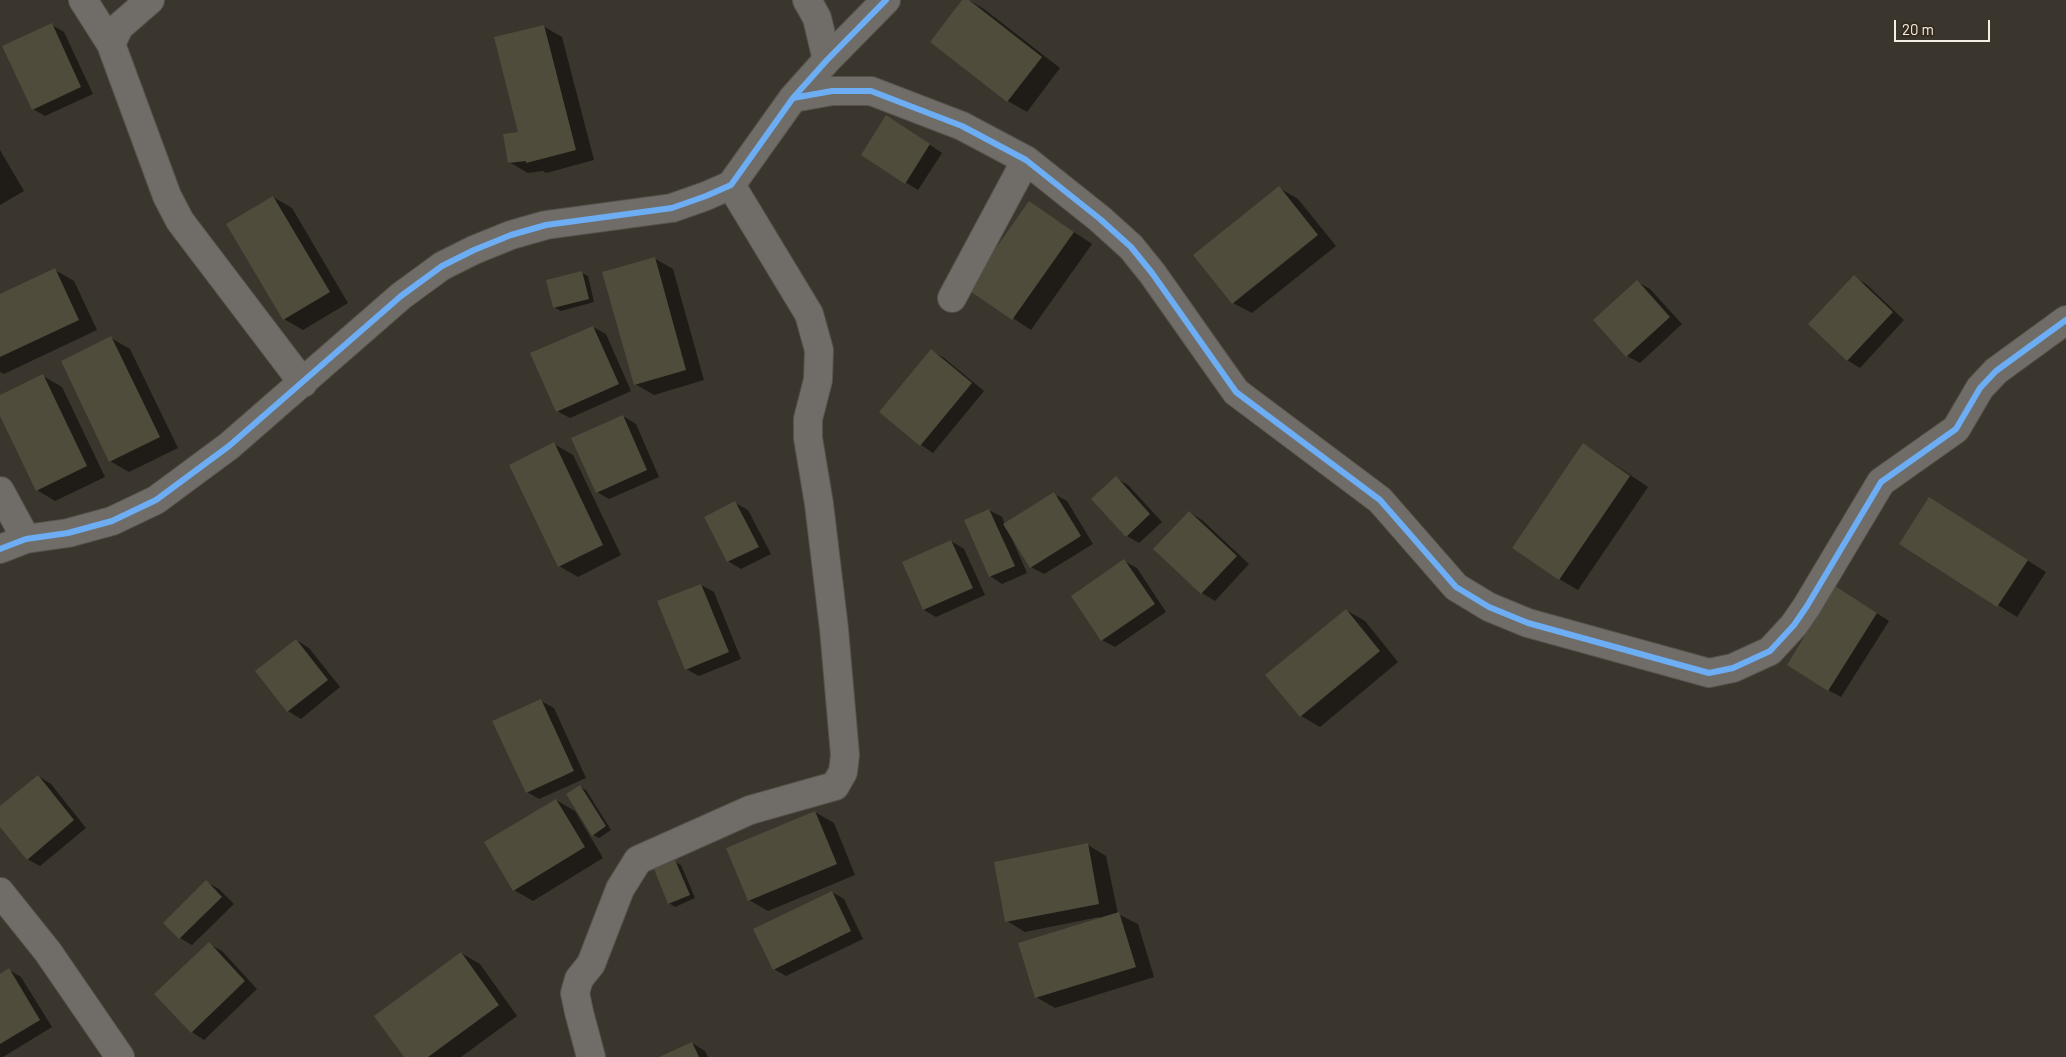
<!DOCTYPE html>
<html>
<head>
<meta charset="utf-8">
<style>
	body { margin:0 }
	#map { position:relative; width:2066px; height:1057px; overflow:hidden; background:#3a352d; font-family:Barlow,sans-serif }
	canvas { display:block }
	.scale { position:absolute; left:1894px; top:20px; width:96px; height:22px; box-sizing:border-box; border:2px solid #f4eee5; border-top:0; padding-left:6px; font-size:15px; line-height:18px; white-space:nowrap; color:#f4eee5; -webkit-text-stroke:4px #342c1e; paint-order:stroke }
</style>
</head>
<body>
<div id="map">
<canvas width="2066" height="1057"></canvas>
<div class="scale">20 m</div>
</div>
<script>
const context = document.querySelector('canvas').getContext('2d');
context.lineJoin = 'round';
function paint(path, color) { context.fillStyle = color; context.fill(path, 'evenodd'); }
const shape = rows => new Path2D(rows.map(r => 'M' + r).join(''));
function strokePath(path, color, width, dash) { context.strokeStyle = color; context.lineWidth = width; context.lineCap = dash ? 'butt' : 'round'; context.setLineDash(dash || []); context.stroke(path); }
paint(shape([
	[963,0,969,0,984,9,1060,68,1027,112,1008,101,932,42],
	[52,25,64,32,93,94,45,116,33,109],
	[543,26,562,37,594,160,546,173,543,171,528,173,509,162,520,133],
	[899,124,942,153,918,190,862,155],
	[0,150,24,191,0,205],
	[1279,188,1298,199,1336,246,1252,313,1233,303],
	[273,197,292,208,348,303,303,330,284,319,228,225],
	[1029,202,1092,244,1031,330,969,289],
	[654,258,673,269,704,380,654,395,635,384],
	[55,270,74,281,97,330,4,374,0,372,0,296],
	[582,273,588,276,594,302,561,311,554,307],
	[1854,277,1866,284,1904,320,1860,368,1847,360],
	[1637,282,1650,289,1682,324,1640,363,1627,356,1595,320],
	[593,327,606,334,631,391,570,418,557,411],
	[111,338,130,349,178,448,129,472,110,461],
	[932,351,944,358,984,391,933,453,921,445,881,412],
	[43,376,62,387,105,477,55,501,37,490,0,413,0,396],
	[623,416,636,424,659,477,609,499,597,492],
	[554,444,573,455,621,555,578,577,559,566],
	[1584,444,1648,487,1578,590,1559,579],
	[1116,478,1128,485,1162,522,1139,543,1127,536],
	[1054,494,1067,501,1093,544,1044,574,1031,567,1013,539,1012,539,1027,573,1002,584,990,576,989,510,1002,517,1005,525],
	[735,503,748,510,771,554,741,569,728,561,706,518],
	[1948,510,2046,572,2017,617,1901,544],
	[1189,512,1202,520,1249,564,1215,601,1202,593,1155,549],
	[951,541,964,549,985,595,936,617,924,610],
	[1124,561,1137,568,1166,612,1115,647,1102,640],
	[701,585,714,592,741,659,699,676,686,669],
	[1848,595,1889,621,1841,697,1828,690],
	[1346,610,1365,621,1398,662,1320,727,1301,716],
	[296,640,309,648,340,687,301,719,288,711,256,671],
	[541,701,554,708,586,778,539,799,527,792],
	[38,776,51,784,86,828,40,866,27,859,0,825,0,808],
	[580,787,586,790,611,830,599,838,593,835],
	[556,800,575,811,603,858,533,901,514,890],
	[815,812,834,823,855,875,768,911,749,900],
	[1088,845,1106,856,1118,914,1138,924,1154,977,1055,1008,1036,997,1100,919,1099,917,1025,932,1007,921],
	[675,862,681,865,695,898,675,907,669,903],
	[206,882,219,889,234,904,192,945,180,938],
	[832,892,844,899,863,939,786,976,774,969],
	[209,944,222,951,257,989,204,1040,192,1032],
	[461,953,480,964,517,1016,461,1057,405,1057],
	[9,970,21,977,52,1027,3,1057,0,1057,0,975],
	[692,1043,705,1051,708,1057,662,1057]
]), '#0007');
paint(shape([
	[962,0,969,0,1042,57,1007,102,930,42],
	[52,23,81,87,32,110,2,46],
	[544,25,576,150,526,163,526,161,508,163,503,134,518,132,494,37],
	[886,115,930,144,905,184,861,155],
	[1279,186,1318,235,1232,304,1193,255],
	[273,196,330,292,283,320,226,224],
	[1029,201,1074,232,1012,320,967,289],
	[655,257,686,370,634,385,602,272],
	[55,268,79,320,0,357,0,294],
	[582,271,589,299,553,308,546,280],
	[1854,275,1893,312,1847,361,1808,324],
	[1637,280,1670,317,1626,357,1593,320],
	[593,326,619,384,556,412,530,353],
	[111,336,160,437,109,462,61,361],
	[931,349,972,383,920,446,879,412],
	[43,374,87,466,36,491,0,416,0,395],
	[623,415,647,470,596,493,571,438],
	[554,442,603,545,558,567,509,465],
	[1583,443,1630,476,1559,580,1512,548],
	[1116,476,1150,514,1126,537,1091,499],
	[1054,492,1081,536,1030,568,1003,524],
	[1929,497,2028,560,1997,607,1899,544],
	[735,501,759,547,727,562,704,517],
	[989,509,1015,566,989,577,964,520],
	[1189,511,1237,556,1201,594,1153,549],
	[951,540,973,588,923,610,902,562],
	[1124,559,1155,604,1101,641,1071,596],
	[701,584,729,652,685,670,657,601],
	[1835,586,1877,613,1828,691,1787,665],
	[1346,609,1380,651,1300,717,1265,675],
	[296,639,328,680,287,712,255,671],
	[541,699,574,771,526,793,492,721],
	[38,775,74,820,27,860,0,827,0,806],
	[580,785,606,826,592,836,566,794],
	[556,799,585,847,513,891,484,842],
	[815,811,837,864,748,901,726,848],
	[1088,843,1099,904,1005,922,994,862],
	[675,860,690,895,668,904,654,869],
	[206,880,222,897,179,939,163,923],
	[832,891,851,931,773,970,753,929],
	[1119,912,1136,967,1035,998,1018,943],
	[209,942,245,981,191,1033,154,994],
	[461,952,499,1005,428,1057,404,1057,374,1016],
	[9,968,40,1020,0,1044,0,974],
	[692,1042,699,1057,659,1057]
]), '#4f4c3c');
const street = shape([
	[83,0,111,44,167,196,180,221,303,383],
	[807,0,817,18,827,60],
	[111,44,119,27,150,0],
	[793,98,832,91,871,91,962,126,1026,160,1100,219,1131,247,1152,273,1236,392,1380,500,1456,587,1489,607,1528,623,1709,673,1733,668,1770,651,1794,625,1807,606,1881,482,1956,429,1980,388,1996,371,2066,320],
	[952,298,1026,160],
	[0,491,26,539],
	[0,549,26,539,68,533,112,521,156,500,229,446,401,296,442,266,474,250,511,235,546,225,672,208,706,196,731,185,793,98,827,60,886,0],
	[0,892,48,952,120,1057],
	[591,1057,579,1012,575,993,579,979,591,964,620,889,638,860,750,810,835,786,843,772,845,755,834,629,819,504,808,438,808,419,818,380,819,350,809,314,731,185]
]);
strokePath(street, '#57524b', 30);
strokePath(street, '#706d69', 28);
strokePath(shape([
	[793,98,832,91,871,91,962,126,1026,160,1100,219,1131,247,1152,273,1236,392,1380,500,1456,587,1489,607,1528,623,1709,673,1733,668,1770,651,1794,625,1807,606,1881,482,1956,429,1980,388,1996,371,2066,320],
	[0,549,26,539,68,533,112,521,156,500,229,446,401,296,442,266,474,250,511,235,546,225,672,208,706,196,731,185,793,98,827,60,886,0]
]), '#6dadf4', 6);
</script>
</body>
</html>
